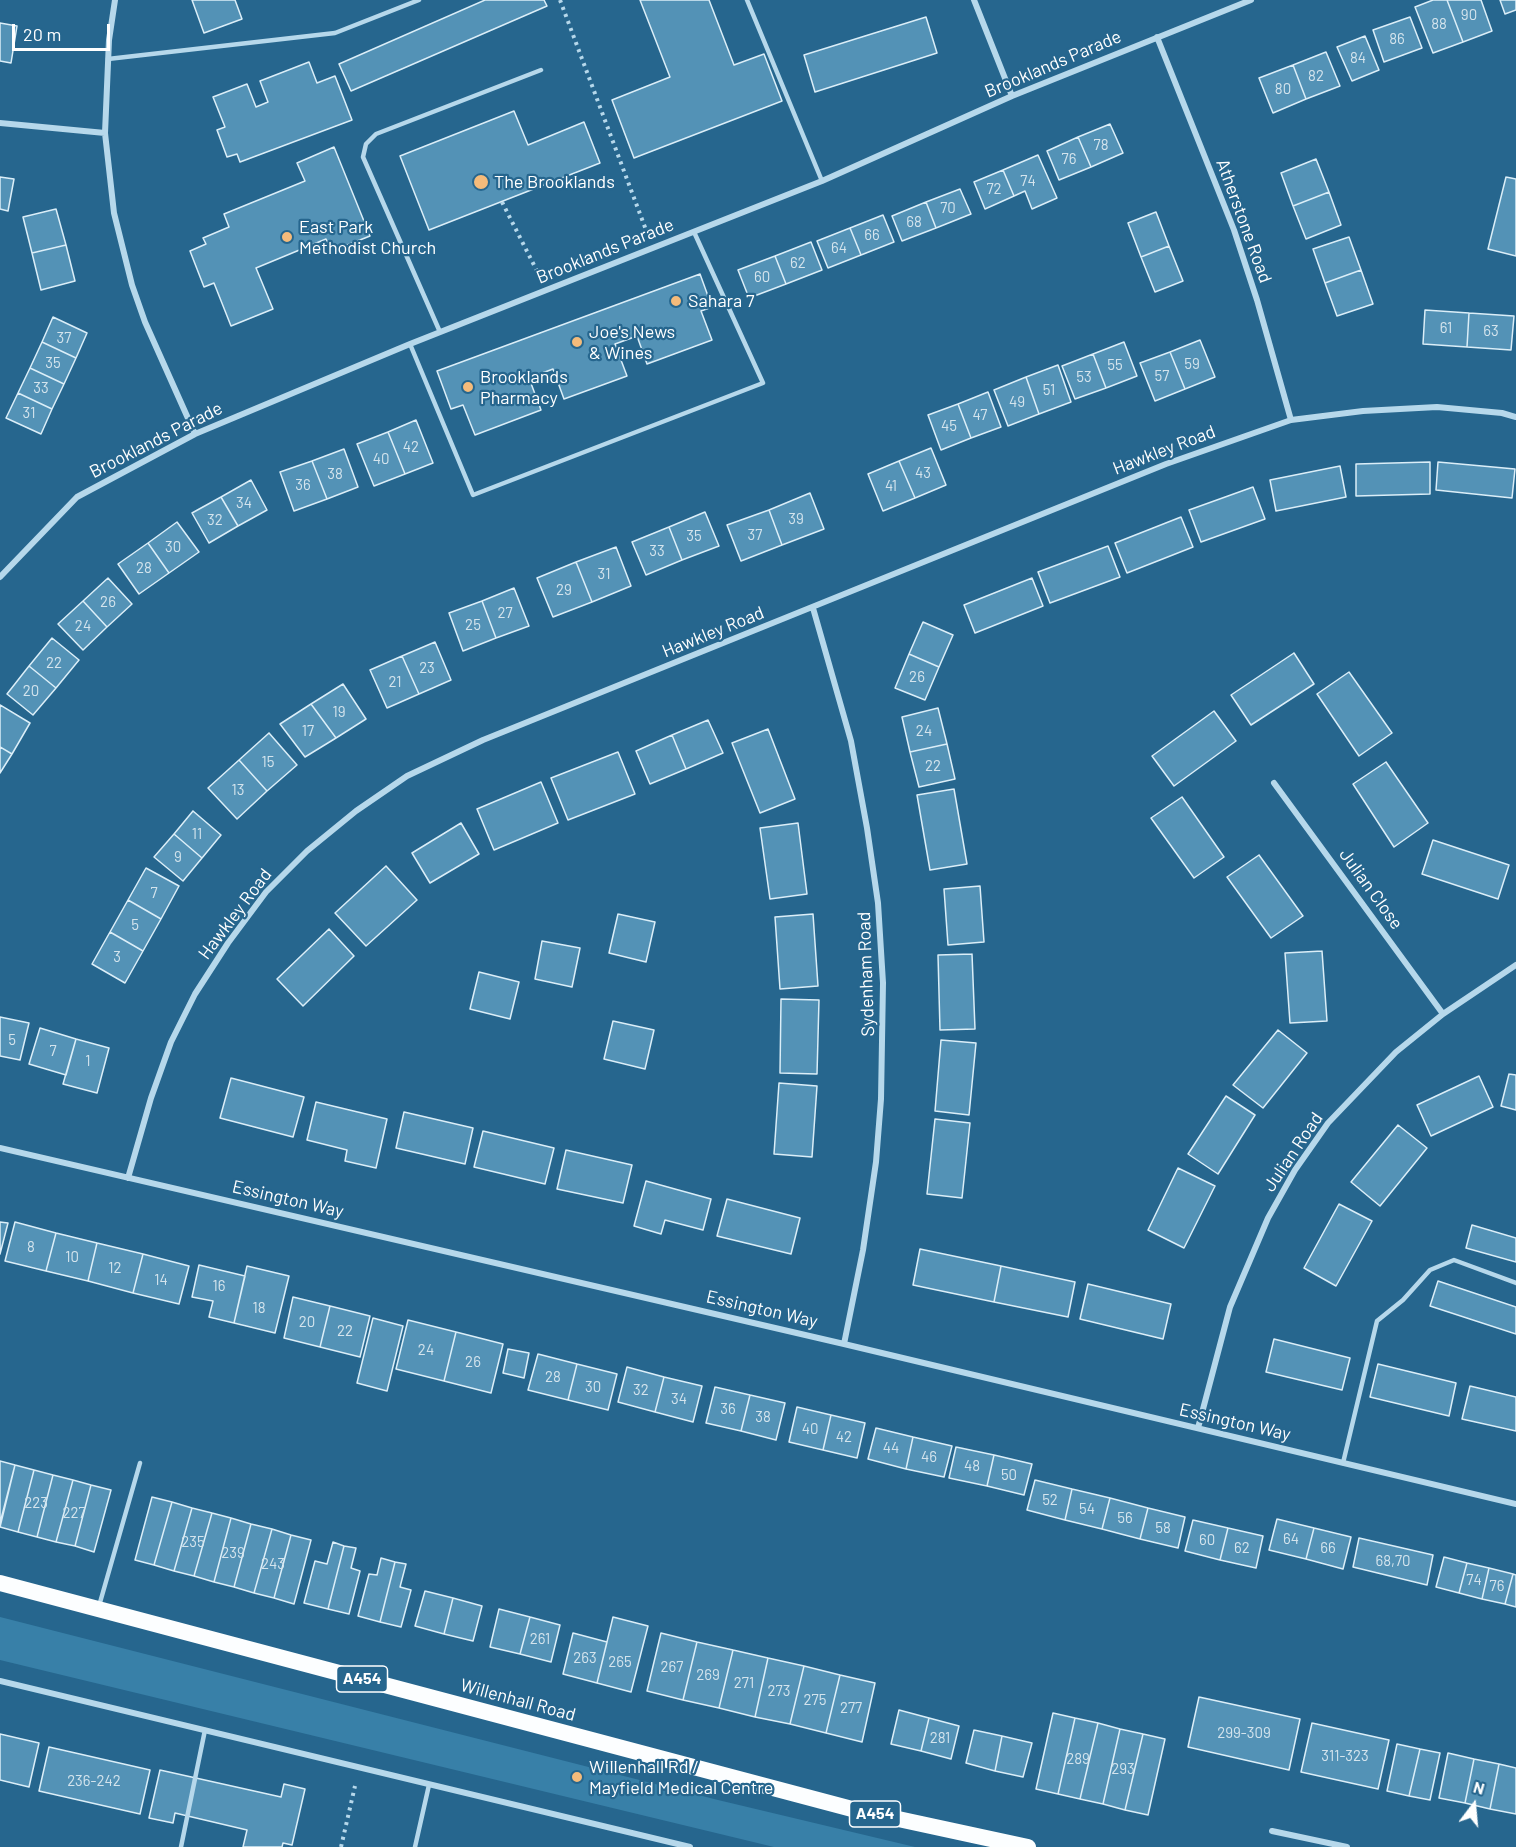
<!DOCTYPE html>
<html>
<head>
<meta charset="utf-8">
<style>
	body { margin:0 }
	#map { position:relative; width:1516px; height:1847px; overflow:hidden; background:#26668e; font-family:Barlow,sans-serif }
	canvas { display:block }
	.north { position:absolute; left:1444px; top:1775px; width:60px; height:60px; -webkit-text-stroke:4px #26668e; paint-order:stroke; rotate:16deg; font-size:16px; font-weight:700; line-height:24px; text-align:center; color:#fff }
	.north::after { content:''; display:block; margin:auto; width:21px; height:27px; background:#fff; clip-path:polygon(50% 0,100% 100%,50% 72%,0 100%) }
	.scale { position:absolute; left:12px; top:24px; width:98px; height:27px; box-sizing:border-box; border:3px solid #fff; border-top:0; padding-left:8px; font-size:18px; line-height:21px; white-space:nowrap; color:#fff; -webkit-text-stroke:4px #26668e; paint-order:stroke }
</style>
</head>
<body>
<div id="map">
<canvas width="1516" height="1847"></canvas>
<div class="north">N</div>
<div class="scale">20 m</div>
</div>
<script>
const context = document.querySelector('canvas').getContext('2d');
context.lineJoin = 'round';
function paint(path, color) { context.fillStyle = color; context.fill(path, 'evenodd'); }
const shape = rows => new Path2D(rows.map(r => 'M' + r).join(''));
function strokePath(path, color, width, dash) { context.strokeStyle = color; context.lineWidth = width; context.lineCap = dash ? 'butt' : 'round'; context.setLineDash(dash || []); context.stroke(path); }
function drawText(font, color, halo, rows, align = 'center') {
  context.font = font + ' Barlow,sans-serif'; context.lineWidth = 4.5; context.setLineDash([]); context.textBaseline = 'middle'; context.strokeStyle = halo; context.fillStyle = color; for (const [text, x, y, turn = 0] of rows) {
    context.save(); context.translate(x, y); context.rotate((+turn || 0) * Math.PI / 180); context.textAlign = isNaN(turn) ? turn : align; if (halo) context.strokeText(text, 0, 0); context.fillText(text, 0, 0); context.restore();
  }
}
paint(shape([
	[0,1617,718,1800,915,1847,774,1847,0,1660]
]), '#3880a8');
const building = shape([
	[192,0,235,0,242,19,204,33,192,0],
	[485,0,544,0,547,6,351,91,339,64,485,0],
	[640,0,709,0,734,65,764,54,782,101,634,158,612,100,670,77,640,0],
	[1433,0,1447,0,1463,42,1433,53,1415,7,1433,0],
	[1447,0,1481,0,1492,31,1463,42,1447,0],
	[1500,0,1516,0,1516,10,1505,14,1500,0],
	[926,17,937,53,815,92,804,55,926,17],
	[1410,17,1422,48,1384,62,1373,30,1410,17],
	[0,23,17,26,11,63,0,61,0,23],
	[1365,36,1379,70,1352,81,1337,47,1365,36],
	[1326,52,1340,86,1306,99,1293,65,1326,52],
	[309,62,317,83,335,76,352,120,240,162,237,154,227,157,217,130,225,127,213,97,247,84,256,107,268,102,260,81,309,62],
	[1293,65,1306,99,1273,113,1259,78,1293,65],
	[514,111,528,145,584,122,600,163,429,230,400,156,514,111],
	[1110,124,1123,153,1091,167,1078,137,1110,124],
	[1078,137,1091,167,1059,180,1047,151,1078,137],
	[334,147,370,236,332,251,326,239,256,268,273,309,231,326,214,283,204,287,190,251,206,244,203,238,229,227,224,214,305,181,297,163,334,147],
	[1038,155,1057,198,1032,209,1025,191,1014,196,1003,170,1038,155],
	[1316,159,1329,192,1293,206,1281,173,1316,159],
	[1003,170,1014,196,985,209,974,182,1003,170],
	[0,177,14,179,8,211,0,209,0,177],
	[1506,177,1516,179,1516,256,1488,249,1506,177],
	[960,189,971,214,936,228,926,202,960,189],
	[1329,192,1341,225,1306,239,1293,206,1329,192],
	[926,202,936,228,902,241,892,216,926,202],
	[56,209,66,245,32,253,23,217,56,209],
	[1156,212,1169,246,1141,257,1128,223,1156,212],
	[883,215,894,242,861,255,850,228,883,215],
	[850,228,861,255,828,268,817,241,850,228],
	[1349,237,1361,270,1325,283,1313,249,1349,237],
	[811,242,822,270,786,284,775,256,811,242],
	[66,245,75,281,41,290,32,253,66,245],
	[1169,246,1183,281,1155,292,1141,257,1169,246],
	[775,256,786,284,749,298,738,270,775,256],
	[1361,270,1373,304,1337,316,1325,283,1361,270],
	[700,274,712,307,701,311,712,340,647,364,637,336,615,344,627,376,564,399,553,369,529,378,541,410,475,435,463,405,451,409,437,371,700,274],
	[1425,310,1469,313,1467,347,1423,344,1425,310],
	[1469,313,1514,316,1511,350,1467,347,1469,313],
	[53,317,87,333,76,358,42,342,53,317],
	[1200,340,1215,377,1185,389,1170,352,1200,340],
	[42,342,76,358,64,384,30,368,42,342],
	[1124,342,1137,376,1106,388,1093,354,1124,342],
	[1170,352,1185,389,1155,401,1140,363,1170,352],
	[1093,354,1106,388,1075,399,1062,366,1093,354],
	[1058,365,1071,402,1039,414,1026,377,1058,365],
	[30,368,64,384,52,409,18,393,30,368],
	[1026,377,1039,414,1008,426,994,390,1026,377],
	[988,392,1001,427,971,438,958,404,988,392],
	[18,393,52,409,41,434,6,418,18,393],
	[958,404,971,438,941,450,928,415,958,404],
	[416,420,433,463,405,474,388,432,416,420],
	[388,432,405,474,374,486,357,444,388,432],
	[931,448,946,485,915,498,899,461,931,448],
	[344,449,358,487,327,499,312,461,344,449],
	[312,461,327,499,294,511,280,472,312,461],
	[899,461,915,498,883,511,868,474,899,461],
	[1430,462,1430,494,1356,496,1356,464,1430,462],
	[1438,462,1515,469,1512,498,1436,490,1438,462],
	[1340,466,1346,497,1276,511,1270,480,1340,466],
	[251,480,267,510,238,526,221,497,251,480],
	[1253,487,1265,519,1201,542,1189,510,1253,487],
	[810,493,824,529,782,545,769,510,810,493],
	[221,497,238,526,209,543,192,513,221,497],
	[769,510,782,545,741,561,727,525,769,510],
	[705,512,719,546,682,560,669,527,705,512],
	[1181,517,1193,547,1127,573,1115,543,1181,517],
	[177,522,199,552,169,573,148,543,177,522],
	[669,527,682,560,646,575,632,542,669,527],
	[148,543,169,573,139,594,118,564,148,543],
	[1108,546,1120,577,1050,603,1038,572,1108,546],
	[616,547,631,586,592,602,576,562,616,547],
	[576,562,592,602,553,617,537,578,576,562],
	[108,578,132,604,107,627,83,601,108,578],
	[1032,578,1043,606,975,633,964,605,1032,578],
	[514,588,529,626,496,638,482,601,514,588],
	[83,601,107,627,83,650,58,624,83,601],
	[482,601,496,638,463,651,449,613,482,601],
	[923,622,953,635,939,667,909,654,923,622],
	[52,638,79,660,56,688,29,666,52,638],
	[435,642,451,680,419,694,402,656,435,642],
	[1294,653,1314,684,1251,725,1231,695,1294,653],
	[909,654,939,667,925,700,895,688,909,654],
	[402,656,419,694,387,708,370,670,402,656],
	[29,666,56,688,33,715,7,694,29,666],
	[1349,672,1392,733,1359,756,1317,694,1349,672],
	[343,684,366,719,336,738,311,704,343,684],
	[311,704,336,738,305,757,280,724,311,704],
	[0,705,30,723,12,754,0,747,0,705],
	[938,708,947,744,910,752,902,717,938,708],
	[1214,711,1236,741,1174,786,1152,756,1214,711],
	[708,720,723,753,686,769,672,735,708,720],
	[768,729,795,799,760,813,732,743,768,729],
	[269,733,297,765,267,791,239,760,269,733],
	[672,735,686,769,650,784,636,751,672,735],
	[947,744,955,779,919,787,910,752,947,744],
	[0,747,12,754,0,773,0,747],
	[618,752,635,794,568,820,551,778,618,752],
	[239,760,267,791,237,819,208,788,239,760],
	[1386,762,1428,823,1394,847,1353,784,1386,762],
	[541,782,558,823,494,850,477,809,541,782],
	[954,789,967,864,930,870,917,795,954,789],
	[1182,797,1224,857,1194,878,1151,818,1182,797],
	[193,811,221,835,202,858,174,834,193,811],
	[461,823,479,854,430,883,412,853,461,823],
	[798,823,807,894,770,899,760,828,798,823],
	[174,834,202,858,183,881,154,857,174,834],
	[1433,840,1509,865,1498,899,1422,874,1433,840],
	[1259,855,1303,916,1271,938,1227,877,1259,855],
	[386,866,417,900,366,946,335,913,386,866],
	[146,868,179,886,161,919,128,900,146,868],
	[980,886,984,942,948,945,944,889,980,886],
	[128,900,161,919,143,951,110,932,128,900],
	[618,914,655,922,646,962,609,953,618,914],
	[813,914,818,986,780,989,775,917,813,914],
	[329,929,354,956,303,1006,277,979,329,929],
	[110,932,143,951,125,983,92,964,110,932],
	[542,941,580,948,572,987,535,979,542,941],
	[1322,951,1327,1021,1290,1023,1285,953,1322,951],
	[972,954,975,1029,940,1030,938,955,972,954],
	[479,972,519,982,510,1019,470,1009,479,972],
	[781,999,819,1000,817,1074,780,1073,781,999],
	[0,1017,29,1023,20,1060,0,1056,0,1017],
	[613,1021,654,1030,645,1069,604,1059,613,1021],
	[40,1028,76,1039,66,1075,29,1064,40,1028],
	[1278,1030,1307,1053,1263,1108,1233,1085,1278,1030],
	[76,1039,109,1048,97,1093,63,1084,76,1039],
	[941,1040,976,1043,969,1115,935,1111,941,1040],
	[1509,1074,1516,1075,1516,1110,1501,1106,1509,1074],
	[1479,1076,1493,1107,1431,1136,1417,1105,1479,1076],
	[231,1078,304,1097,293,1137,220,1118,231,1078],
	[779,1083,817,1086,812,1157,774,1154,779,1083],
	[1226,1096,1255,1115,1218,1174,1188,1154,1226,1096],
	[316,1102,387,1119,376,1168,345,1161,347,1150,307,1140,316,1102],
	[404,1112,473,1128,465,1164,396,1148,404,1112],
	[935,1119,970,1123,962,1198,927,1194,935,1119],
	[1398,1125,1427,1148,1380,1206,1351,1182,1398,1125],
	[483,1131,554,1148,545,1184,474,1167,483,1131],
	[566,1150,632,1165,623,1203,557,1189,566,1150],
	[1178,1168,1215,1186,1184,1248,1148,1230,1178,1168],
	[646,1181,711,1199,703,1230,665,1220,661,1234,634,1226,646,1181],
	[727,1199,800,1218,791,1254,717,1236,727,1199],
	[1339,1204,1372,1221,1336,1286,1304,1268,1339,1204],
	[0,1222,8,1223,0,1254,0,1222],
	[15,1222,56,1233,46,1271,5,1261,15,1222],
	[1472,1225,1516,1238,1516,1262,1466,1248,1472,1225],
	[56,1233,97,1243,88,1281,46,1271,56,1233],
	[97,1243,143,1254,133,1293,88,1281,97,1243],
	[920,1249,1001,1266,994,1302,913,1285,920,1249],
	[143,1254,189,1266,179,1304,133,1293,143,1254],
	[199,1265,245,1276,234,1323,209,1317,213,1301,192,1297,199,1265],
	[247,1266,289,1276,275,1333,234,1323,247,1266],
	[1001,1266,1075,1282,1068,1317,994,1302,1001,1266],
	[1438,1281,1516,1307,1516,1334,1430,1306,1438,1281],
	[1088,1284,1171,1304,1163,1339,1080,1319,1088,1284],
	[293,1297,330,1306,320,1347,284,1338,293,1297],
	[330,1306,370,1316,360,1357,320,1347,330,1306],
	[373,1318,403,1326,387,1391,357,1383,373,1318],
	[408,1320,456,1332,444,1381,396,1369,408,1320],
	[456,1332,503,1344,491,1393,444,1381,456,1332],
	[1274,1339,1350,1358,1342,1390,1266,1372,1274,1339],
	[508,1349,529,1353,524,1378,503,1373,508,1349],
	[538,1354,577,1364,568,1400,528,1390,538,1354],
	[577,1364,617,1374,608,1410,568,1400,577,1364],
	[1378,1364,1456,1383,1449,1416,1370,1397,1378,1364],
	[627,1367,664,1377,655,1412,618,1402,627,1367],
	[664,1377,702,1386,693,1422,655,1412,664,1377],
	[1470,1386,1516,1397,1516,1431,1462,1419,1470,1386],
	[715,1387,750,1395,741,1431,706,1423,715,1387],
	[750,1395,785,1403,776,1440,741,1431,750,1395],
	[797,1407,831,1415,823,1450,789,1442,797,1407],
	[831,1415,865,1423,857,1458,823,1450,831,1415],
	[876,1428,913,1437,906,1469,868,1459,876,1428],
	[913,1437,952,1446,944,1477,906,1469,913,1437],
	[956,1447,994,1455,987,1486,949,1478,956,1447],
	[994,1455,1032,1464,1024,1495,987,1486,994,1455],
	[0,1461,15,1465,0,1523,0,1461],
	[15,1465,34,1470,18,1532,0,1527,15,1465],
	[34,1470,53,1475,37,1537,18,1532,34,1470],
	[53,1475,73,1480,56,1542,37,1537,53,1475],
	[73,1480,91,1485,75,1546,56,1542,73,1480],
	[1035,1480,1072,1489,1065,1520,1027,1510,1035,1480],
	[91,1485,111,1490,94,1552,75,1546,91,1485],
	[1072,1489,1110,1498,1102,1529,1065,1520,1072,1489],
	[152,1497,172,1502,154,1565,135,1560,152,1497],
	[1110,1498,1148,1508,1140,1539,1102,1529,1110,1498],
	[172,1502,192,1508,174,1571,154,1565,172,1502],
	[192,1508,212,1513,194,1576,174,1571,192,1508],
	[1148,1508,1185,1517,1178,1548,1140,1539,1148,1508],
	[212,1513,231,1518,214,1582,194,1576,212,1513],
	[231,1518,251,1524,234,1587,214,1582,231,1518],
	[1277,1519,1314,1528,1306,1559,1269,1550,1277,1519],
	[1193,1520,1228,1528,1220,1560,1185,1551,1193,1520],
	[251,1524,272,1529,254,1593,234,1587,251,1524],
	[1228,1528,1263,1536,1256,1568,1220,1560,1228,1528],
	[1314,1528,1351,1537,1343,1569,1306,1559,1314,1528],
	[272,1529,291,1535,274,1598,254,1593,272,1529],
	[291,1535,311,1540,294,1604,274,1598,291,1535],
	[1359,1538,1433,1555,1427,1585,1353,1567,1359,1538],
	[333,1542,344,1546,328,1609,304,1603,315,1561,327,1564,333,1542],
	[344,1546,356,1548,351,1568,360,1571,349,1614,328,1609,344,1546],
	[1444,1557,1467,1563,1459,1593,1436,1587,1444,1557],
	[381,1558,395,1562,380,1622,358,1616,369,1574,377,1575,381,1558],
	[395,1562,406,1564,400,1587,411,1590,401,1627,380,1622,395,1562],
	[1467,1563,1489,1568,1482,1599,1459,1593,1467,1563],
	[1489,1568,1513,1574,1505,1604,1482,1599,1489,1568],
	[1513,1574,1516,1575,1516,1607,1505,1604,1513,1574],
	[425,1591,453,1598,444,1634,415,1626,425,1591],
	[453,1598,482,1606,473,1641,444,1634,453,1598],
	[499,1609,530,1617,520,1654,490,1647,499,1609],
	[530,1617,560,1625,551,1662,520,1654,530,1617],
	[613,1617,648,1626,631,1692,597,1683,613,1617],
	[573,1633,607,1642,597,1683,563,1674,573,1633],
	[661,1633,697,1642,683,1700,647,1691,661,1633],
	[697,1642,733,1650,719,1708,683,1700,697,1642],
	[733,1650,768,1658,755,1717,719,1708,733,1650],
	[768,1658,804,1666,790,1724,755,1717,768,1658],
	[804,1666,840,1675,826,1733,790,1724,804,1666],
	[840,1675,875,1683,862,1742,826,1733,840,1675],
	[1199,1697,1300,1719,1289,1770,1188,1747,1199,1697],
	[899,1710,929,1718,921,1751,891,1744,899,1710],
	[1053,1713,1075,1718,1058,1794,1036,1789,1053,1713],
	[929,1718,959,1726,951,1759,921,1751,929,1718],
	[1075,1718,1098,1723,1080,1799,1058,1794,1075,1718],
	[1098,1723,1120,1729,1103,1804,1080,1799,1098,1723],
	[1312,1723,1389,1740,1378,1789,1301,1772,1312,1723],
	[1120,1729,1143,1734,1125,1810,1103,1804,1120,1729],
	[974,1730,1002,1736,995,1771,966,1763,974,1730],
	[0,1734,39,1743,29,1787,0,1780,0,1734],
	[1143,1734,1165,1739,1148,1815,1125,1810,1143,1734],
	[1002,1736,1032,1743,1023,1777,995,1771,1002,1736],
	[1397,1744,1420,1749,1409,1796,1387,1791,1397,1744],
	[49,1747,150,1770,140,1814,39,1791,49,1747],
	[1420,1749,1440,1753,1430,1800,1409,1796,1420,1749],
	[1448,1753,1474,1759,1465,1803,1439,1798,1448,1753],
	[1474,1759,1499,1764,1490,1809,1465,1803,1474,1759],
	[1499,1764,1516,1768,1516,1814,1490,1809,1499,1764],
	[160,1770,281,1797,284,1784,305,1789,292,1845,283,1843,282,1847,243,1847,247,1830,175,1813,173,1823,149,1818,160,1770]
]);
paint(building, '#5392b6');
strokePath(building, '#dbeef8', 1.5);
strokePath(shape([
	[560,0,646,230],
	[502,202,538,273],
	[341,1847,355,1786]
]), '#b6d8eb', 4, [3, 4.5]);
strokePath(shape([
	[747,0,822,181],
	[108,59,335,33,419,0],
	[440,332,363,157,366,144,376,134,541,70],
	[410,344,473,495,763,383,694,232],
	[1343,1463,1377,1321,1403,1300,1430,1270,1454,1260,1516,1283],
	[99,1606,140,1463],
	[181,1847,205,1730],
	[415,1847,429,1785]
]), '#b6d8eb', 4.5);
strokePath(shape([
	[115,0,109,40,105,133,114,213,132,285,145,322,195,434],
	[974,0,1012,96],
	[1157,37,1234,230,1257,300,1291,420],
	[0,123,105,133],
	[0,577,77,497,195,434,410,344,822,181,1012,96,1251,0],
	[813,608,851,741,867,828,878,903,883,983,881,1099,876,1162,863,1250,844,1344],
	[1274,783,1443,1014],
	[0,1148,844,1344,1516,1504],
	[128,1178,151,1098,171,1042,195,994,228,943,266,892,307,851,356,811,407,776,483,740,1166,464,1291,420,1363,411,1437,407,1502,413,1516,417],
	[1198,1428,1230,1307,1268,1218,1295,1170,1328,1123,1396,1052,1443,1014,1516,965],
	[0,1681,690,1847],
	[1272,1831,1347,1847]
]), '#b6d8eb', 6);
strokePath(shape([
	[0,1583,852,1809,1028,1847]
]), '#fcfeff', 16);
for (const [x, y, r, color] of [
	[481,182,8,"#f4bb7b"],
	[287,237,6,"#f4bb7b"],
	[676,301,6,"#f4bb7b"],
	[577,342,6,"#f4bb7b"],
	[468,387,6,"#f4bb7b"],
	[577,1777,6,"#f4bb7b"]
]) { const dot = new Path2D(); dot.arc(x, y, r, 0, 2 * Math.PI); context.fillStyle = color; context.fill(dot); strokePath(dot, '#26668e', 2); }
drawText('15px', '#d4e4ed', null, [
	["90",1469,15],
	["88",1439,24],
	["86",1397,39],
	["84",1358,58],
	["82",1316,76],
	["80",1283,89],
	["78",1101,145],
	["76",1069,159],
	["74",1028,181],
	["72",994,189],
	["70",948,208],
	["68",914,222],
	["66",872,235],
	["64",839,248],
	["62",798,263],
	["60",762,277],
	["61",1446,328],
	["63",1491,331],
	["37",64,338],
	["35",53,363],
	["59",1192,364],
	["55",1115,365],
	["57",1162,376],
	["53",1084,377],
	["33",41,388],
	["51",1049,390],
	["49",1017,402],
	["31",29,413],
	["47",980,415],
	["45",949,426],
	["42",411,447],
	["40",381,459],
	["43",923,473],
	["38",335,474],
	["36",303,485],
	["41",891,486],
	["34",244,503],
	["39",796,519],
	["32",215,520],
	["37",755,535],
	["35",694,536],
	["30",173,547],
	["33",657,551],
	["28",144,568],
	["31",604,574],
	["29",564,590],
	["26",108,602],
	["27",505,613],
	["25",473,625],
	["24",83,626],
	["22",54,663],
	["23",427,668],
	["26",917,677],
	["21",395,682],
	["20",31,691],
	["19",339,712],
	["17",308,731],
	["24",924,731],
	["15",268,762],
	["22",933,766],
	["13",238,790],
	["11",197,834],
	["9",178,857],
	["7",154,893],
	["5",135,925],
	["3",117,957],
	["5",12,1040],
	["7",53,1051],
	["1",88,1061],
	["8",31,1247],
	["10",72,1257],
	["12",115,1268],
	["14",161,1280],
	["16",219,1286],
	["18",259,1308],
	["20",307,1322],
	["22",345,1331],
	["24",426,1350],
	["26",473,1362],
	["28",553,1377],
	["30",593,1387],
	["32",641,1390],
	["34",679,1399],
	["36",728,1409],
	["38",763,1417],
	["40",810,1429],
	["42",844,1437],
	["44",891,1448],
	["46",929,1457],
	["48",972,1466],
	["50",1009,1475],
	["52",1050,1500],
	["223",36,1503],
	["54",1087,1509],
	["227",74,1513],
	["56",1125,1518],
	["58",1163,1528],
	["64",1291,1539],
	["60",1207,1540],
	["235",193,1542],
	["62",1242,1548],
	["66",1328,1548],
	["239",233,1553],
	["68,70",1393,1561],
	["243",273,1564],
	["74",1474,1580],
	["76",1497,1586],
	["261",540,1639],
	["263",585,1658],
	["265",620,1662],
	["267",672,1667],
	["269",708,1675],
	["271",744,1683],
	["273",779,1691],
	["275",815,1700],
	["277",851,1708],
	["299-309",1244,1733],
	["281",940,1738],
	["311-323",1345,1756],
	["289",1078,1759],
	["293",1123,1769],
	["236-242",94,1781]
]);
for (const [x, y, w] of [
	[362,1679,51],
	[875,1814,51]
]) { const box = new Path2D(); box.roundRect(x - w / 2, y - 13, w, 26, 4.5); context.fillStyle = '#26668e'; context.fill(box); strokePath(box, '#fff', 1.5); }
drawText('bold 16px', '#fff', null, [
	["A454",362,1679],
	["A454",875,1814]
]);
drawText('18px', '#fff', '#26668e', [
	["Brooklands Parade",1053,64,-23],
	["Atherstone Road",1244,221,70],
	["Brooklands Parade",605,251,-22],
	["Brooklands Parade",156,440,-27],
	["Hawkley Road",1164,450,-21],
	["Hawkley Road",713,632,-22],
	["Julian Close",1371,889,54],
	["Hawkley Road",235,914,-53],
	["Sydenham Road",866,974,-92],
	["Julian Road",1293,1152,-56],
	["Essington Way",288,1199,13],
	["Essington Way",762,1309,13],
	["Essington Way",1235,1422,13],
	["Willenhall Road",518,1700,15]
]);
drawText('18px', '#fff', '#26668e', [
	["The Brooklands",494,182],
	["East Park",299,227],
	["Methodist Church",299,248],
	["Sahara 7",688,301],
	["Joe's News",589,332],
	["& Wines",589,353],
	["Brooklands",480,377],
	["Pharmacy",480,398],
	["Willenhall Rd /",589,1767],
	["Mayfield Medical Centre",589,1788]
], 'left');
</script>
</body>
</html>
